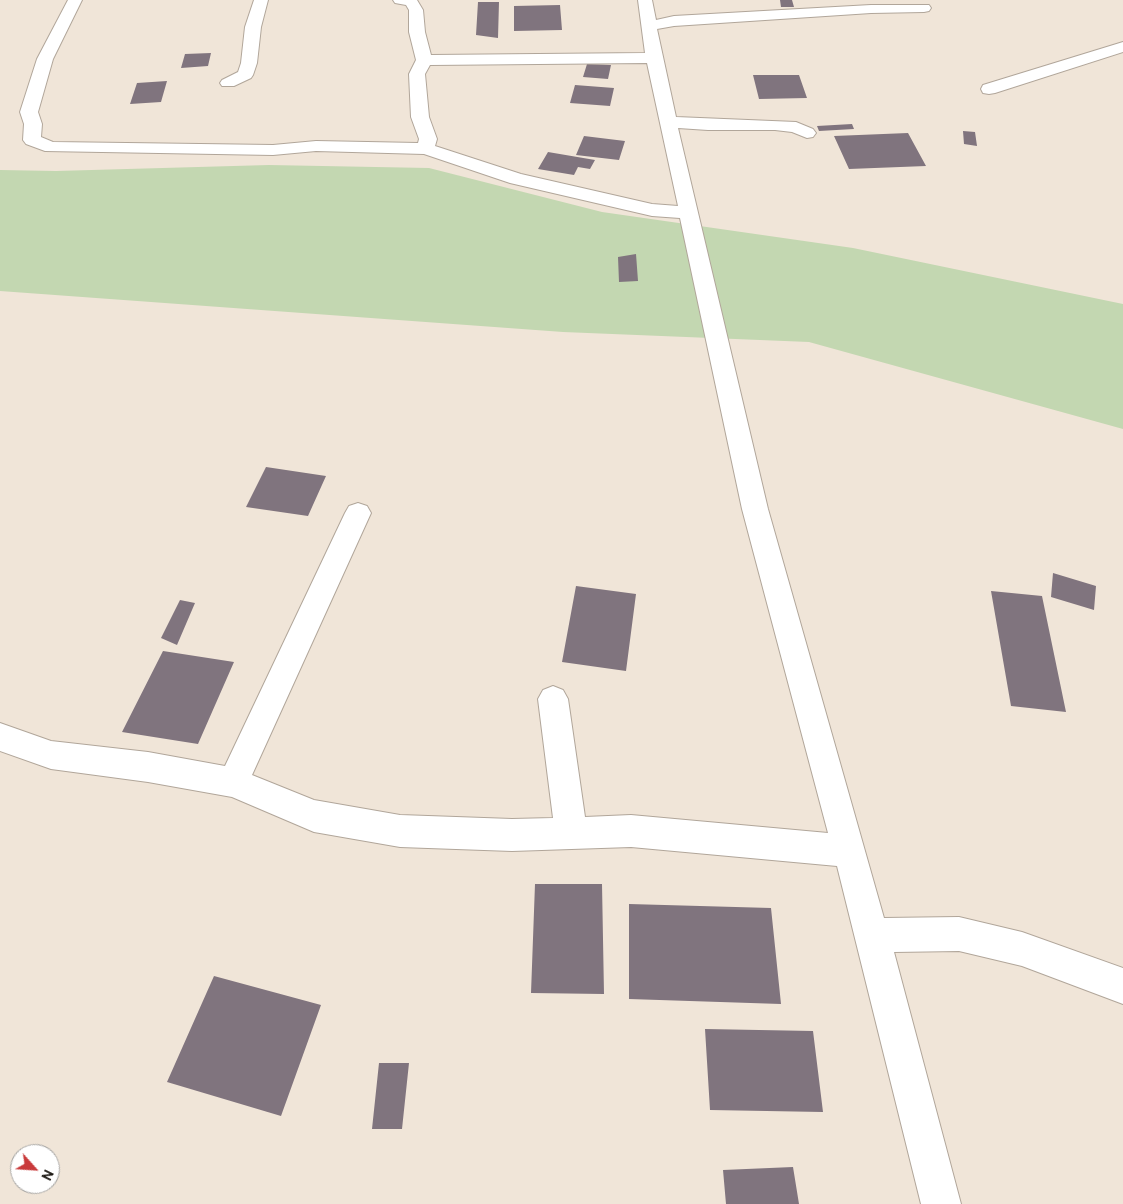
<!DOCTYPE html>
<html>
<head>
<meta charset="utf-8">
<style>
	body { margin:0 }
	#map { position:relative; width:1123px; height:1204px; overflow:hidden; background:#f0e5d8; font-family:Cabin,sans-serif }
	canvas { display:block }
	.north { position:absolute; left:10px; top:1144px; width:50px; height:50px; box-sizing:border-box; background:#fff; border:1px solid #a2a19f; border-radius:50%; rotate:116deg; font-size:14px; font-weight:700; line-height:20px; text-align:center; color:#17130e }
	.north::after { content:''; display:block; margin:auto; width:18px; height:22px; background:#c93a3b; clip-path:polygon(50% 0,100% 100%,50% 72%,0 100%) }
</style>
</head>
<body>
<div id="map">
<canvas width="1123" height="1204"></canvas>
<div class="north">N</div>
</div>
<script>
const context = document.querySelector('canvas').getContext('2d');
context.lineJoin = 'round';
function paint(path, color) { context.fillStyle = color; context.fill(path, 'evenodd'); }
const shape = rows => new Path2D(rows.map(r => 'M' + r).join(''));
function strokePath(path, color, width, dash) { context.strokeStyle = color; context.lineWidth = width; context.lineCap = dash ? 'butt' : 'round'; context.setLineDash(dash || []); context.stroke(path); }
paint(shape([
	[269,165,429,168,602,212,853,248,1123,304,1123,429,809,342,563,332,0,291,0,170,56,171]
]), '#c3d7b1');
paint(shape([
	[780,0,792,0,794,7,781,7],
	[478,2,499,2,498,38,476,35],
	[560,5,562,30,514,31,514,6],
	[211,53,208,66,181,68,185,54],
	[587,64,611,65,608,79,583,77],
	[753,75,799,75,807,98,759,99],
	[167,81,161,102,130,104,137,83],
	[575,85,614,88,610,106,570,103],
	[852,124,854,129,819,131,817,126],
	[963,131,975,132,977,146,964,144],
	[908,133,926,166,849,169,834,136],
	[584,136,625,141,619,160,576,155],
	[548,152,595,160,590,169,578,167,574,175,538,169],
	[636,254,638,281,619,282,618,257],
	[266,467,326,476,308,516,246,507],
	[1053,573,1096,586,1094,610,1051,597],
	[576,586,636,594,626,671,562,662],
	[991,591,1042,596,1066,712,1011,706],
	[180,600,195,603,177,645,161,638],
	[163,651,234,662,198,744,122,732],
	[535,884,602,884,604,994,531,993],
	[629,904,771,908,781,1004,629,999],
	[214,976,321,1005,281,1116,167,1082],
	[705,1029,813,1031,823,1112,710,1110],
	[379,1063,409,1063,402,1129,372,1129],
	[793,1167,799,1204,726,1204,723,1170]
]), '#80747e');
const street = shape([
	[68,0,82,0,53,59,38,112,42,124,41,137,53,142,273,145,316,141,418,143,419,139,411,117,409,74,416,60,409,32,409,10,406,5,395,3,393,0,417,0,423,10,425,32,431,55,645,53,638,0,652,0,656,20,674,16,871,5,929,5,931,8,929,11,924,12,871,13,674,26,657,29,676,117,796,122,813,129,816,133,813,137,807,138,792,132,775,130,708,130,678,128,768,509,884,918,959,917,1022,932,1123,968,1123,1004,1022,966,959,951,894,952,961,1204,921,1204,837,866,631,847,512,851,400,847,314,832,232,797,148,782,51,769,0,751,0,723,51,741,148,752,225,766,345,513,349,506,358,503,367,506,371,513,252,775,314,800,400,815,512,819,553,818,538,699,543,690,553,686,563,690,568,699,585,817,631,815,828,833,742,509,680,218,652,216,510,183,424,154,316,151,273,155,45,151,26,144,23,140,24,124,20,112,37,59,68,0],
	[647,63,678,206,652,204,521,174,435,146,437,139,429,117,425,74,430,65,647,63],
	[254,0,268,0,261,27,257,63,253,75,251,78,234,86,222,86,220,83,222,80,238,72,241,63,245,27,254,0],
	[1123,42,1123,52,995,93,989,94,983,93,981,89,983,85,1123,42]
]);
strokePath(street, '#b1a69a', 2);
paint(street, '#fff');
</script>
</body>
</html>
